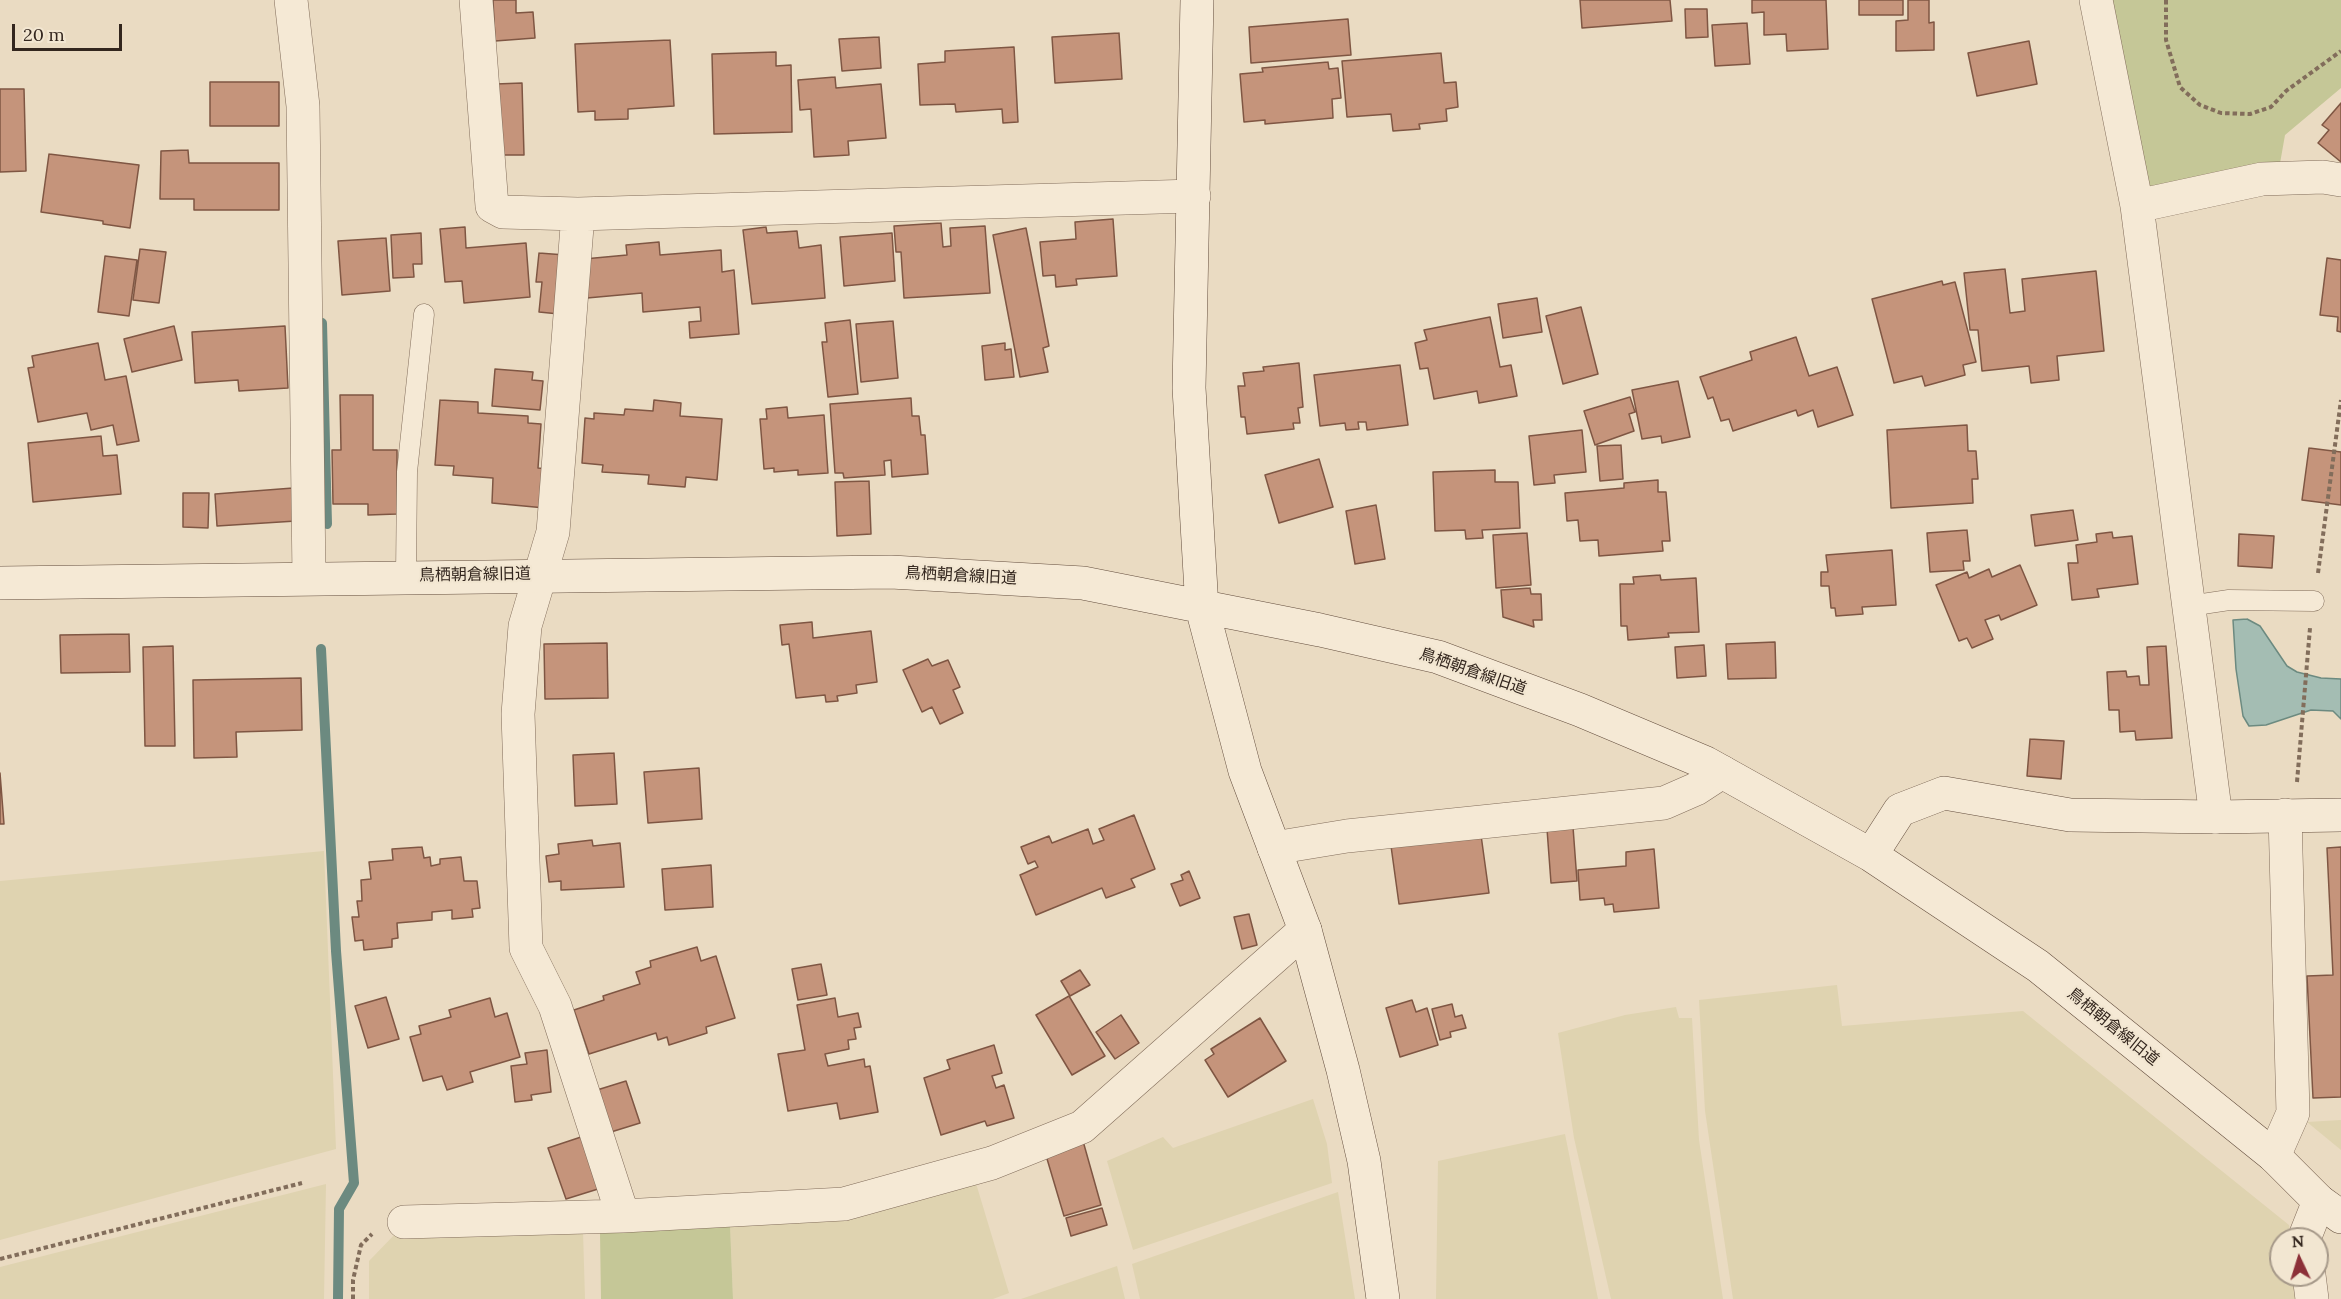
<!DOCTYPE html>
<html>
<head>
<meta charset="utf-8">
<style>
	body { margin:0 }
	#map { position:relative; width:2341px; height:1299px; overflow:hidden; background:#eadbc2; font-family:Lora,serif }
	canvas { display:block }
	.north { position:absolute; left:2269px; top:1227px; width:60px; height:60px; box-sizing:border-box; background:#f2e6d1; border:2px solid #a69989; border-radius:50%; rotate:356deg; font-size:16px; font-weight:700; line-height:24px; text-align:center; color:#33261e }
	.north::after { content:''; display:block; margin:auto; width:21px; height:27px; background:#8c3038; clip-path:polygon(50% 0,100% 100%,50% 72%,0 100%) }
	.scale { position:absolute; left:12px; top:24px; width:110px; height:27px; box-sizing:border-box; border:3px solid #33261e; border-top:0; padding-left:8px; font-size:18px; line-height:21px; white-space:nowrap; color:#33261e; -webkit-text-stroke:4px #f2e6d1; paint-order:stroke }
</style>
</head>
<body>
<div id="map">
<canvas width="2341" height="1299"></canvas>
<div class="north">N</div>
<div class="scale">20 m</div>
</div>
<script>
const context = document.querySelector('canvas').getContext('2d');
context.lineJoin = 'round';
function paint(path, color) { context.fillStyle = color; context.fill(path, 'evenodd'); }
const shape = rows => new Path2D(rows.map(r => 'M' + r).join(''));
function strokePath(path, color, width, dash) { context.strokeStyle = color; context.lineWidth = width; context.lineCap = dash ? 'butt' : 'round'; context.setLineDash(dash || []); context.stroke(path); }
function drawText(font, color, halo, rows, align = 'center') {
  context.font = font + ' Lora,"Noto Sans JP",serif'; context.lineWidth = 4.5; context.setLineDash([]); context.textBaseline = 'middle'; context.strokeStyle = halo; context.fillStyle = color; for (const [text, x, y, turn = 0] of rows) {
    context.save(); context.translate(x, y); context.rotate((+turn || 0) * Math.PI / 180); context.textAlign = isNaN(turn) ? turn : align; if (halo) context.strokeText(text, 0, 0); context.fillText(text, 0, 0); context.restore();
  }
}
paint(shape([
	[324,851,336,1149,0,1240,0,881],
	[1837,985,1842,1026,2023,1011,2289,1225,2291,1239,2281,1239,2281,1275,2296,1275,2298,1299,1733,1299,1705,1111,1699,1000],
	[1676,1007,1679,1018,1692,1018,1699,1140,1723,1299,1611,1299,1574,1138,1558,1033,1625,1015],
	[1313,1099,1327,1144,1332,1183,1133,1250,1107,1161,1163,1137,1173,1148],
	[2341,1120,2341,1150,2307,1122],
	[1565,1134,1598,1299,1436,1299,1438,1161],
	[975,1180,1009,1293,993,1299,733,1299,730,1224],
	[326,1184,324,1299,0,1299,0,1267],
	[1338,1192,1355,1299,1140,1299,1132,1264],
	[583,1231,585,1299,369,1299,369,1261,397,1232],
	[1117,1266,1125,1299,1021,1299]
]), '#dfd3b0');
paint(shape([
	[2105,0,2341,0,2341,88,2285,135,2279,169,2142,191],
	[730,1224,733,1299,601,1299,600,1233]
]), '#c5c797');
const water = shape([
	[2247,619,2260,626,2287,666,2297,672,2321,678,2341,679,2341,719,2333,711,2311,710,2266,725,2249,726,2243,716,2236,669,2233,620,2247,619]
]);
paint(water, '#a4bdb3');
strokePath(water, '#6c8a80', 1.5);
strokePath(shape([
	[322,323,327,524],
	[321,649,336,951,354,1183,339,1209,338,1299]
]), '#6c8a80', 10);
const building = shape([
	[493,0,516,0,516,13,533,12,535,38,495,41,493,0],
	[1580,0,1670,0,1672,21,1582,28,1580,0],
	[1752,0,1826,0,1828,49,1787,51,1786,34,1764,35,1764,12,1752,13,1752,0],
	[1859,0,1903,0,1903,15,1859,15,1859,0],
	[1908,0,1929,0,1929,23,1934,22,1934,50,1896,51,1896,21,1908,20,1908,0],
	[1685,9,1707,9,1708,37,1686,38,1685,9],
	[1348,19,1351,55,1251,63,1249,27,1348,19],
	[1747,23,1750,64,1715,66,1712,25,1747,23],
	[1119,33,1122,79,1055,83,1052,37,1119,33],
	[879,37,881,68,842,71,839,39,879,37],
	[670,40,674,106,628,109,628,119,595,120,595,111,578,112,575,44,670,40],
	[2029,41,2037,84,1977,96,1968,53,2029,41],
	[1014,47,1018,122,1003,123,1002,109,956,112,955,104,920,105,918,64,945,62,945,51,1014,47],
	[776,52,776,66,791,65,792,132,714,134,712,54,776,52],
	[1441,53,1444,83,1456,82,1458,107,1446,109,1447,121,1419,124,1420,129,1393,131,1391,114,1347,117,1342,61,1441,53],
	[1328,62,1329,69,1338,68,1341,98,1332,99,1333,118,1265,124,1265,120,1244,122,1240,74,1263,72,1262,68,1328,62],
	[835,77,836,88,881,84,886,138,848,141,849,155,814,157,811,109,800,110,798,80,835,77],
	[210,82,279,82,279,126,210,126,210,82],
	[522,83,524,155,499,155,496,84,522,83],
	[0,89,24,89,26,171,0,172,0,89],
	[2341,103,2341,162,2318,143,2329,130,2322,125,2341,103],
	[188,150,189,163,279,163,279,210,194,210,194,199,160,199,161,151,188,150],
	[49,154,139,165,130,228,103,224,103,221,41,212,49,154],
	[1113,219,1117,276,1076,279,1077,285,1056,287,1055,275,1043,276,1040,242,1076,239,1075,222,1113,219],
	[941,223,943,247,951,246,950,228,985,226,990,293,904,298,901,252,896,252,894,226,941,223],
	[465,227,466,248,526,243,530,297,464,303,462,281,445,282,440,229,465,227],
	[766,227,767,233,797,231,799,248,821,245,825,298,752,304,743,230,766,227],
	[1026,228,1049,346,1043,348,1048,372,1020,377,993,235,1026,228],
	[421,233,422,264,413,264,414,277,393,278,391,235,421,233],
	[892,233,895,281,844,286,840,237,892,233],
	[386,238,390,291,342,295,338,241,386,238],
	[659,242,660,255,721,250,722,272,734,270,739,334,690,338,689,322,701,321,700,307,643,312,642,293,587,298,584,259,627,255,626,245,659,242],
	[140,249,166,252,159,303,133,300,140,249],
	[539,253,565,255,559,314,539,312,542,282,536,282,539,253],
	[105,256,137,260,129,316,98,312,105,256],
	[2327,258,2341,260,2341,332,2337,331,2338,317,2320,315,2327,258],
	[2005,269,2010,313,2025,311,2022,279,2096,271,2104,351,2057,356,2059,380,2031,383,2029,366,1982,371,1978,330,1970,330,1964,273,2005,269],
	[1942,281,1943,285,1955,282,1976,362,1963,365,1965,375,1925,386,1922,376,1894,383,1872,299,1942,281],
	[1537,298,1542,332,1503,338,1498,304,1537,298],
	[1581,307,1598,374,1563,384,1546,316,1581,307],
	[1490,317,1500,367,1511,365,1517,396,1479,403,1477,391,1434,399,1428,368,1420,369,1415,343,1427,340,1424,330,1490,317],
	[850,320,858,394,828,397,822,342,827,342,825,323,850,320],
	[893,321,898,378,861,382,856,324,893,321],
	[174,326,182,360,132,372,124,339,174,326],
	[285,326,288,388,239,391,238,380,195,383,192,332,285,326],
	[1796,337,1809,376,1837,367,1853,415,1818,427,1813,410,1798,416,1796,410,1733,431,1729,419,1721,421,1713,397,1708,399,1700,377,1752,360,1750,352,1796,337],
	[98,343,105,380,126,376,139,441,117,445,113,425,91,430,87,413,38,422,28,368,34,367,32,356,98,343],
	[1005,343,1005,350,1011,349,1014,377,985,380,982,346,1005,343],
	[1299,363,1303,407,1298,408,1300,423,1293,423,1294,429,1247,434,1245,417,1241,417,1238,386,1245,386,1243,373,1264,371,1263,367,1299,363],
	[1400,365,1408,425,1367,430,1366,422,1358,422,1359,429,1346,430,1345,423,1320,426,1314,375,1400,365],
	[495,369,533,372,532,380,543,381,540,410,492,406,495,369],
	[1678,381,1690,437,1662,443,1661,436,1642,439,1632,390,1678,381],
	[340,395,373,395,373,450,397,450,397,514,368,515,368,504,333,504,332,450,341,450,340,395],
	[1630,397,1635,412,1629,414,1634,431,1595,445,1584,411,1630,397],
	[911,398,912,416,919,416,921,435,925,435,928,474,892,477,891,460,884,461,885,475,844,478,843,473,835,473,830,404,911,398],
	[440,400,478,402,478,413,528,416,528,423,541,424,538,468,548,469,545,508,492,503,493,478,453,475,454,466,435,465,440,400],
	[654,400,681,403,680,416,722,419,717,480,686,477,685,487,648,484,649,475,602,472,603,465,582,463,585,418,594,419,594,413,624,415,625,409,653,411,654,400],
	[787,407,788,418,824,415,828,473,798,475,798,470,774,472,774,468,764,469,760,419,767,419,766,409,787,407],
	[1967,425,1968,451,1976,451,1978,479,1972,479,1973,503,1891,508,1887,430,1967,425],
	[1582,430,1586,472,1554,475,1555,483,1534,485,1529,436,1582,430],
	[101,436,103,456,117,455,121,494,33,502,28,443,101,436],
	[1621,445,1623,479,1600,481,1597,446,1621,445],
	[2309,448,2341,452,2341,505,2302,500,2309,448],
	[1319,459,1333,507,1279,523,1265,475,1319,459],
	[1495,470,1495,482,1518,482,1520,528,1482,530,1483,538,1466,539,1465,530,1435,531,1433,472,1495,470],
	[1658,480,1658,492,1666,492,1670,541,1662,541,1663,551,1599,556,1598,540,1580,541,1578,520,1567,521,1565,493,1624,488,1624,483,1658,480],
	[869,481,871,534,837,536,835,482,869,481],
	[293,488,296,521,217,526,215,494,293,488],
	[183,493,209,493,208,528,183,527,183,493],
	[1376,505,1385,559,1355,564,1346,511,1376,505],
	[2073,510,2078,540,2035,546,2031,515,2073,510],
	[1967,530,1970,561,1963,561,1964,570,1930,572,1927,533,1967,530],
	[2112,532,2113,538,2132,536,2138,584,2097,589,2099,597,2072,600,2068,563,2078,563,2076,545,2097,542,2096,534,2112,532],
	[1527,533,1531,585,1496,588,1493,535,1527,533],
	[2239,534,2274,536,2272,568,2238,566,2239,534],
	[1892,550,1896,605,1862,607,1863,614,1836,616,1835,608,1831,608,1829,586,1821,586,1821,572,1828,572,1826,555,1892,550],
	[2020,565,2037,605,2001,620,1999,615,1985,620,1993,639,1972,648,1967,638,1959,641,1936,585,1967,572,1969,578,1989,569,1992,577,2020,565],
	[1660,575,1661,580,1696,578,1699,632,1668,633,1669,637,1628,640,1627,626,1621,626,1620,584,1634,584,1633,577,1660,575],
	[1530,588,1531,594,1541,594,1542,620,1533,620,1534,627,1503,617,1501,590,1530,588],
	[812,622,813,638,871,631,877,682,856,685,857,693,837,696,838,701,826,702,825,695,796,698,789,644,782,645,780,625,812,622],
	[129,634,130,672,61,673,60,635,129,634],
	[1775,642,1776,678,1728,679,1726,644,1775,642],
	[607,643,608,698,545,699,544,644,607,643],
	[1704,645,1706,676,1677,678,1675,647,1704,645],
	[173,646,175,746,145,746,143,647,173,646],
	[2166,646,2172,738,2136,740,2135,731,2120,732,2119,710,2109,710,2107,672,2126,671,2127,677,2139,676,2140,685,2149,685,2147,647,2166,646],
	[928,659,932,666,948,660,960,687,953,690,963,713,940,724,932,707,922,712,903,670,928,659],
	[301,678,302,730,236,732,237,757,194,758,193,680,301,678],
	[2030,739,2064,741,2061,779,2027,776,2030,739],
	[614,753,617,804,575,806,573,755,614,753],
	[699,768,702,819,648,823,644,772,699,768],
	[0,773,4,824,0,824,0,773],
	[1134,815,1155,869,1131,879,1135,887,1106,898,1102,888,1036,915,1020,875,1038,867,1035,861,1028,864,1021,847,1049,836,1052,843,1088,829,1093,844,1104,840,1099,829,1134,815],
	[1573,827,1577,881,1551,883,1547,829,1573,827],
	[1481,835,1489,893,1399,904,1391,846,1481,835],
	[592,840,593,846,620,843,624,887,561,890,561,881,549,882,546,856,559,854,558,844,592,840],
	[422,847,424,858,430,857,431,866,440,864,440,859,461,857,464,881,477,881,480,908,472,909,473,917,452,919,452,910,432,912,432,920,397,923,398,938,392,939,392,947,364,950,363,940,355,941,352,917,359,917,357,901,362,901,361,880,371,879,369,862,393,860,392,849,422,847],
	[2341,847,2341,1097,2313,1098,2307,976,2333,975,2327,848,2341,847],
	[1654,849,1659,908,1614,912,1613,904,1605,905,1604,898,1580,900,1578,870,1626,866,1626,852,1654,849],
	[711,865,713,907,665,910,662,869,711,865],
	[1189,871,1200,898,1180,906,1171,884,1183,880,1181,875,1189,871],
	[1249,914,1257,945,1242,949,1234,917,1249,914],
	[697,947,701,961,716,956,735,1018,706,1027,707,1033,669,1045,667,1037,658,1040,656,1033,589,1054,574,1010,604,1000,603,996,640,984,636,972,651,967,650,961,697,947],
	[821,964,827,995,798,1000,792,969,821,964],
	[1080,970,1090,985,1070,996,1061,981,1080,970],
	[1069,996,1105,1056,1072,1075,1036,1015,1069,996],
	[386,997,399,1039,368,1048,355,1006,386,997],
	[490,998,495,1017,507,1013,520,1057,470,1072,473,1082,447,1090,442,1076,423,1081,410,1037,421,1034,419,1026,451,1017,449,1010,490,998],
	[835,998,838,1017,858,1013,861,1027,854,1028,856,1039,848,1040,849,1049,825,1054,828,1066,864,1059,865,1067,870,1066,878,1112,840,1119,837,1103,788,1111,778,1054,805,1050,797,1005,835,998],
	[1412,1000,1416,1012,1427,1008,1438,1045,1400,1057,1386,1008,1412,1000],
	[1452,1004,1455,1017,1462,1015,1466,1028,1450,1032,1451,1037,1440,1040,1432,1009,1452,1004],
	[1121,1015,1139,1043,1115,1059,1096,1032,1121,1015],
	[1260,1018,1286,1061,1228,1097,1205,1060,1214,1054,1211,1049,1260,1018],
	[994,1045,1002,1073,992,1076,996,1088,1004,1085,1014,1118,987,1126,985,1121,941,1135,924,1078,950,1069,947,1060,994,1045],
	[547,1050,551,1092,531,1095,532,1100,515,1102,511,1066,527,1064,525,1053,547,1050],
	[626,1081,640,1123,611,1132,597,1090,626,1081],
	[581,1137,598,1189,566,1199,548,1148,581,1137],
	[1083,1141,1101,1205,1064,1216,1045,1152,1083,1141],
	[1102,1208,1107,1225,1071,1236,1066,1218,1102,1208]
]);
paint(building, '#c5947b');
strokePath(building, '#7f5643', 1.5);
const lane = shape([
	[406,576,407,472,424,314],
	[2189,606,2229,600,2314,601]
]);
const street = shape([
	[291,0,303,106,309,578],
	[476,0,492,206,503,212,578,214,1194,196],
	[2096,0,2137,206,2216,817],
	[2137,206,2262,179,2323,177,2341,180],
	[578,214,553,532,525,626,518,714,526,948,555,1006,623,1216],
	[1274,848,1347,836,1664,803,1696,789,1722,772],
	[2274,1156,2293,1113,2285,815],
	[404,1222,623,1216,844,1204,992,1163,1082,1127,1305,930],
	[2304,1239,2319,1201],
	[2309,1275,2312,1299]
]);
const secondary = shape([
	[1197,0,1189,388,1202,608,1245,771,1305,930,1343,1070,1364,1161,1383,1299],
	[0,583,891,572,1083,583,1320,630,1438,657,1580,710,1706,763,1871,855,2038,966,2274,1156,2319,1201,2341,1217],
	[1871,855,1900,810,1944,793,2070,815,2216,817,2341,815]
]);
strokePath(lane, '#826d5b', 21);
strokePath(street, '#826d5b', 34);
strokePath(secondary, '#644e3e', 34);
strokePath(shape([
	[2166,0,2166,40,2180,87,2200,105,2221,113,2250,114,2271,107,2286,91,2341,51],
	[2318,573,2341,400],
	[2297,782,2310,628],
	[0,1259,302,1183],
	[353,1299,353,1280,361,1245,372,1234]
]), '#826d5b', 4, [4.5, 3]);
strokePath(lane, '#f5e9d5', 20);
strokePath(street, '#f5e9d5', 33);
strokePath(secondary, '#f5e9d5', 33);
drawText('16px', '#33261e', '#f2e6d1', [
	["鳥栖朝倉線旧道",475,575,-1],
	["鳥栖朝倉線旧道",961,576,3],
	["鳥栖朝倉線旧道",1473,672,19],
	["鳥栖朝倉線旧道",2113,1027,39]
]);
</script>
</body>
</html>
